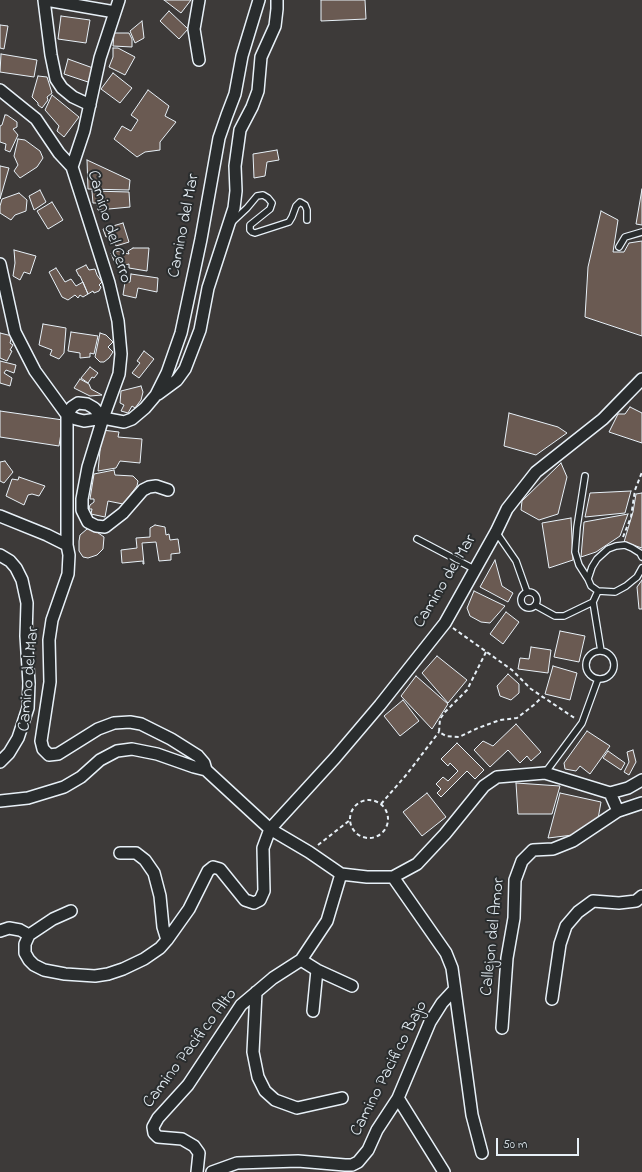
<!DOCTYPE html>
<html>
<head>
<meta charset="utf-8">
<style>
	body { margin:0 }
	#map { position:relative; width:642px; height:1172px; overflow:hidden; background:#3d3a39; font-family:"Indie Flower",sans-serif }
	canvas { display:block }
	.scale { position:absolute; left:496px; top:1138px; width:83px; height:18px; box-sizing:border-box; border:2px solid #e8f1f8; border-top:0; padding-left:5px; font-size:12px; line-height:14px; white-space:nowrap; color:#e8f1f8; -webkit-text-stroke:3px #2a2d2e; paint-order:stroke }
</style>
</head>
<body>
<div id="map">
<canvas width="642" height="1172"></canvas>
<div class="scale">50 m</div>
</div>
<script>
const context = document.querySelector('canvas').getContext('2d');
context.lineJoin = 'round';
function paint(path, color) { context.fillStyle = color; context.fill(path, 'evenodd'); }
const shape = rows => new Path2D(rows.map(r => 'M' + r).join(''));
function strokePath(path, color, width, dash) { context.strokeStyle = color; context.lineWidth = width; context.lineCap = dash ? 'butt' : 'round'; context.setLineDash(dash || []); context.stroke(path); }
function drawText(font, color, halo, rows, align = 'center') {
  context.font = font + ' "Indie Flower",sans-serif'; context.lineWidth = 4; context.setLineDash([]); context.textBaseline = 'middle'; context.strokeStyle = halo; context.fillStyle = color; for (const [text, x, y, turn = 0] of rows) {
    context.save(); context.translate(x, y); context.rotate((+turn || 0) * Math.PI / 180); context.textAlign = isNaN(turn) ? turn : align; if (halo) context.strokeText(text, 0, 0); context.fillText(text, 0, 0); context.restore();
  }
}
const building = shape([
	[164,0,191,0,181,13,164,0],
	[321,0,365,0,366,19,321,21,321,0],
	[169,11,188,29,179,39,160,21,169,11],
	[61,16,90,20,86,43,58,39,61,16],
	[142,21,144,38,135,43,130,31,142,21],
	[0,25,8,26,4,49,0,48,0,25],
	[114,33,129,33,132,39,132,47,113,46,114,33],
	[113,48,118,48,135,57,125,75,109,67,113,57,113,48],
	[1,54,37,60,34,77,0,72,1,54],
	[68,59,93,68,88,82,64,74,68,59],
	[113,73,132,88,120,103,101,89,113,73],
	[38,76,47,77,52,93,47,97,48,100,42,108,38,105,38,103,32,97,38,76],
	[148,90,169,106,165,116,176,122,160,142,160,150,145,152,137,157,114,139,122,126,131,131,138,120,131,115,148,90],
	[52,95,79,117,64,137,57,131,59,126,45,110,52,95],
	[5,115,7,115,17,122,17,127,13,129,18,135,10,152,5,150,6,144,0,142,0,126,2,125,5,115],
	[18,139,25,140,40,151,43,158,37,167,20,178,14,171,18,165,14,156,18,139],
	[277,150,279,160,267,162,265,176,254,178,253,154,277,150],
	[87,160,130,180,129,190,88,189,87,160],
	[0,166,9,168,0,199,0,166],
	[642,189,642,225,636,224,642,189],
	[40,190,46,202,34,210,29,196,40,190],
	[92,191,129,192,130,207,98,210,97,203,93,203,92,191],
	[19,193,27,200,26,211,15,215,11,220,0,213,0,206,2,199,19,193],
	[52,202,63,220,48,229,37,211,52,202],
	[601,211,618,220,613,252,624,252,629,243,642,241,642,336,585,317,588,267,601,211],
	[123,223,129,242,116,246,113,235,106,237,103,229,123,223],
	[133,248,149,248,147,271,129,268,129,264,125,265,123,259,114,261,111,253,122,250,125,253,129,254,128,251,133,248],
	[14,250,36,256,30,274,24,272,20,280,13,276,15,263,14,250],
	[86,265,89,270,95,269,97,275,102,282,99,285,101,287,99,291,94,293,93,291,88,294,80,276,79,276,76,270,86,265],
	[56,268,65,282,71,279,76,286,83,282,88,294,83,297,80,295,78,298,75,295,68,300,62,297,49,272,56,268],
	[131,274,158,278,157,292,138,288,136,298,123,295,125,282,130,282,131,274],
	[43,324,66,328,64,353,59,359,50,355,52,350,39,345,43,324],
	[71,332,98,336,94,354,90,353,90,357,80,358,80,353,68,351,71,332],
	[0,333,12,336,10,343,13,345,10,350,12,351,7,361,0,358,0,333],
	[100,333,106,335,113,342,108,347,113,352,109,358,104,362,100,362,95,357,100,333],
	[144,351,154,359,139,378,132,373,140,363,137,361,144,351],
	[0,361,16,365,14,373,6,370,4,373,12,378,10,386,0,383,0,361],
	[90,367,98,373,94,378,92,377,88,383,81,378,90,367],
	[80,379,89,384,91,389,102,395,90,396,74,388,80,379],
	[141,386,143,392,141,400,135,408,132,406,128,413,121,411,124,405,120,403,121,391,141,386],
	[630,407,642,413,642,443,609,432,618,414,625,414,630,407],
	[0,411,63,420,59,446,0,437,0,411],
	[509,413,558,427,567,433,536,455,504,446,509,413],
	[102,430,119,432,118,437,142,439,140,463,120,461,116,468,98,471,102,430],
	[5,461,13,472,4,483,0,481,0,462,5,461],
	[561,463,567,477,558,514,539,520,521,510,522,501,561,463],
	[114,470,115,475,133,476,138,481,137,486,123,504,108,501,105,517,91,514,92,509,89,509,90,505,94,502,94,499,90,499,94,474,114,470],
	[19,477,45,486,39,496,32,494,28,495,24,505,6,496,12,479,18,480,19,477],
	[631,491,625,513,585,517,590,493,631,491],
	[642,493,642,548,624,542,633,512,636,494,642,493],
	[628,514,620,536,596,552,581,557,584,522,628,514],
	[571,518,573,560,549,568,542,523,571,518],
	[155,525,165,527,166,535,169,534,170,540,178,539,180,553,171,554,171,560,159,561,156,542,142,543,144,564,143,564,143,561,122,563,121,550,137,548,136,538,150,537,150,528,155,525],
	[91,528,104,537,103,549,97,555,88,558,83,557,79,551,79,541,80,535,87,529,91,528],
	[495,560,502,586,513,593,508,602,480,587,495,560],
	[642,580,642,609,639,609,637,587,642,580],
	[474,591,505,606,490,623,481,622,470,616,467,608,474,591],
	[506,612,519,622,503,644,490,634,506,612],
	[560,631,585,636,579,662,554,657,560,631],
	[531,647,551,650,548,673,518,669,520,658,529,659,531,647],
	[437,656,467,680,448,703,422,673,437,656],
	[553,666,577,673,570,700,545,694,553,666],
	[508,674,519,684,519,693,511,700,500,696,497,686,508,674],
	[416,676,448,704,432,729,401,696,416,676],
	[403,700,419,721,400,736,384,716,403,700],
	[516,724,541,752,531,761,527,756,520,763,508,750,490,767,474,750,483,741,493,746,516,724],
	[587,731,610,746,590,774,580,766,576,771,565,769,564,763,587,731],
	[457,743,484,770,475,779,467,771,441,797,437,793,441,789,436,784,443,777,448,781,458,771,450,763,448,766,441,759,457,743],
	[633,750,636,762,629,775,624,772,629,762,627,752,633,750],
	[608,751,625,763,621,770,603,758,608,751],
	[516,783,560,786,552,814,518,814,516,783],
	[427,793,446,817,422,836,403,812,427,793],
	[560,793,601,802,598,819,573,835,548,838,560,793]
]);
paint(building, '#6a5a52');
strokePath(building, '#e8f1f8', 1);
const lane = shape([
	[231,223,247,208,257,196,263,195,268,198,272,203,270,209,250,225,250,230,252,232,255,233,289,222,292,217,296,206,300,202,305,205,307,210,307,220],
	[619,247,625,237,642,232],
	[585,476,577,527,575,552,579,565,588,579],
	[496,532,516,561,527,592],
	[417,539,474,569],
	[642,557,640,553,632,548,625,545,616,546,608,549,597,559,592,567,588,579,591,586,598,591,615,592,626,586,632,581,637,577,642,568],
	[598,591,593,602,601,651],
	'521 600a8 8 0 1 1 16 0a8 8 0 1 1-16 0Z',
	[535,605,555,616,564,616,593,602],
	'586 665a14 14 0 1 1 28 0a14 14 0 1 1-28 0Z',
	[545,773,582,723,598,679]
]);
const street = shape([
	[44,0,51,55,56,79,62,88,73,97,90,105],
	[46,0,115,12],
	[119,0,100,58,84,131,72,167,109,283,118,321,121,354,119,374,103,418,88,467,82,499,82,510,88,522,96,526,105,527,123,513,143,490,149,487,156,486,168,490],
	[199,60,194,29,199,0],
	[0,90,36,119,59,153,72,167],
	[0,264,15,332,35,371,67,415,76,419,84,421,103,418,124,422,132,419,145,408,156,395,167,373,181,333,201,239,219,138,227,115,235,94,242,56,259,0],
	[158,394,177,380,185,369,200,330,208,288,234,208,236,191,235,166,240,130,252,107,258,91,261,57,275,26,277,9,277,0],
	[103,418,94,408,87,404,78,403,72,407,67,415,67,545,69,555,68,574,52,620,49,640,50,682,41,741,43,749,49,755,58,754,98,729,114,723,130,722,141,724,171,739,198,756,204,763,206,770,270,829,309,852,341,874,367,877,393,877,417,864,445,834,484,786,497,777,545,773,610,793,628,788,642,780],
	[0,516,47,535,67,545],
	[0,555,10,561,16,568,22,580,27,603,26,636,29,683,28,708,18,738,9,753,0,762],
	[0,801,28,798,64,787,81,777,100,760,117,751,132,749,157,754,194,767,206,770],
	[618,811,642,803],
	[120,853,136,853,145,860,154,873,160,896,163,927,167,940],
	[393,877,446,953,452,968,472,1115,482,1153],
	[71,911,53,919,29,935,25,944,25,953,29,960,34,965,44,970,65,974,95,976,108,974,123,969,144,959,160,948,167,940,189,909,208,871,213,867,220,869,245,900,254,903,260,900,264,891,263,848,270,829,335,758,380,705,445,623,496,532,507,509,536,472,603,419,642,379],
	[0,931,9,928,20,930,29,935],
	[301,960,317,970,352,986],
	[256,992,253,1052,258,1077,265,1091,275,1100,297,1108,342,1098],
	[552,999,560,944,566,926,578,912,593,901,619,903,636,901,642,896],
	[313,1011,317,970],
	[502,1028,507,958,514,918,515,880,522,861,533,850,553,849,573,841,618,811,610,793],
	[398,1098,444,1172],
	[197,1172,199,1153,194,1146,182,1139,158,1137,154,1133,153,1127,158,1118,188,1085,241,1005,273,978,301,960,327,921,341,874],
	[212,1172,237,1163,298,1161,345,1165,352,1165,358,1162,368,1150,377,1130,398,1098,430,1022,442,1003,455,989]
]);
strokePath(lane, '#e8f1f8', 8);
strokePath(street, '#e8f1f8', 14);
strokePath(shape([
	[623,537,631,517,635,490,642,472],
	[453,628,512,670,531,689,576,719],
	[486,652,467,690,445,712,440,719,439,732,446,736,459,737,478,728,500,720,517,718,535,704,542,697],
	'350 819a19 19 0 1 1 38 0a19 19 0 1 1-38 0Z',
	[381,804,407,774,439,732],
	[318,845,350,820]
]), '#e8f1f8', 2, [4, 3]);
strokePath(lane, '#2a2d2e', 5.5);
strokePath(street, '#2a2d2e', 11);
drawText('17px', '#e8f1f8', '#2a2d2e', [
	["Camino del Mar",185,226,-79],
	["Camino del Cerro",108,227,73],
	["Camino del Mar",446,582,-59],
	["Camino del Mar",30,679,-85],
	["Callejon del Amor",494,937,-84],
	["Camino Pacifico Alto",191,1049,-53],
	["Camino Pacifico Bajo",390,1069,-63]
]);
</script>
</body>
</html>
